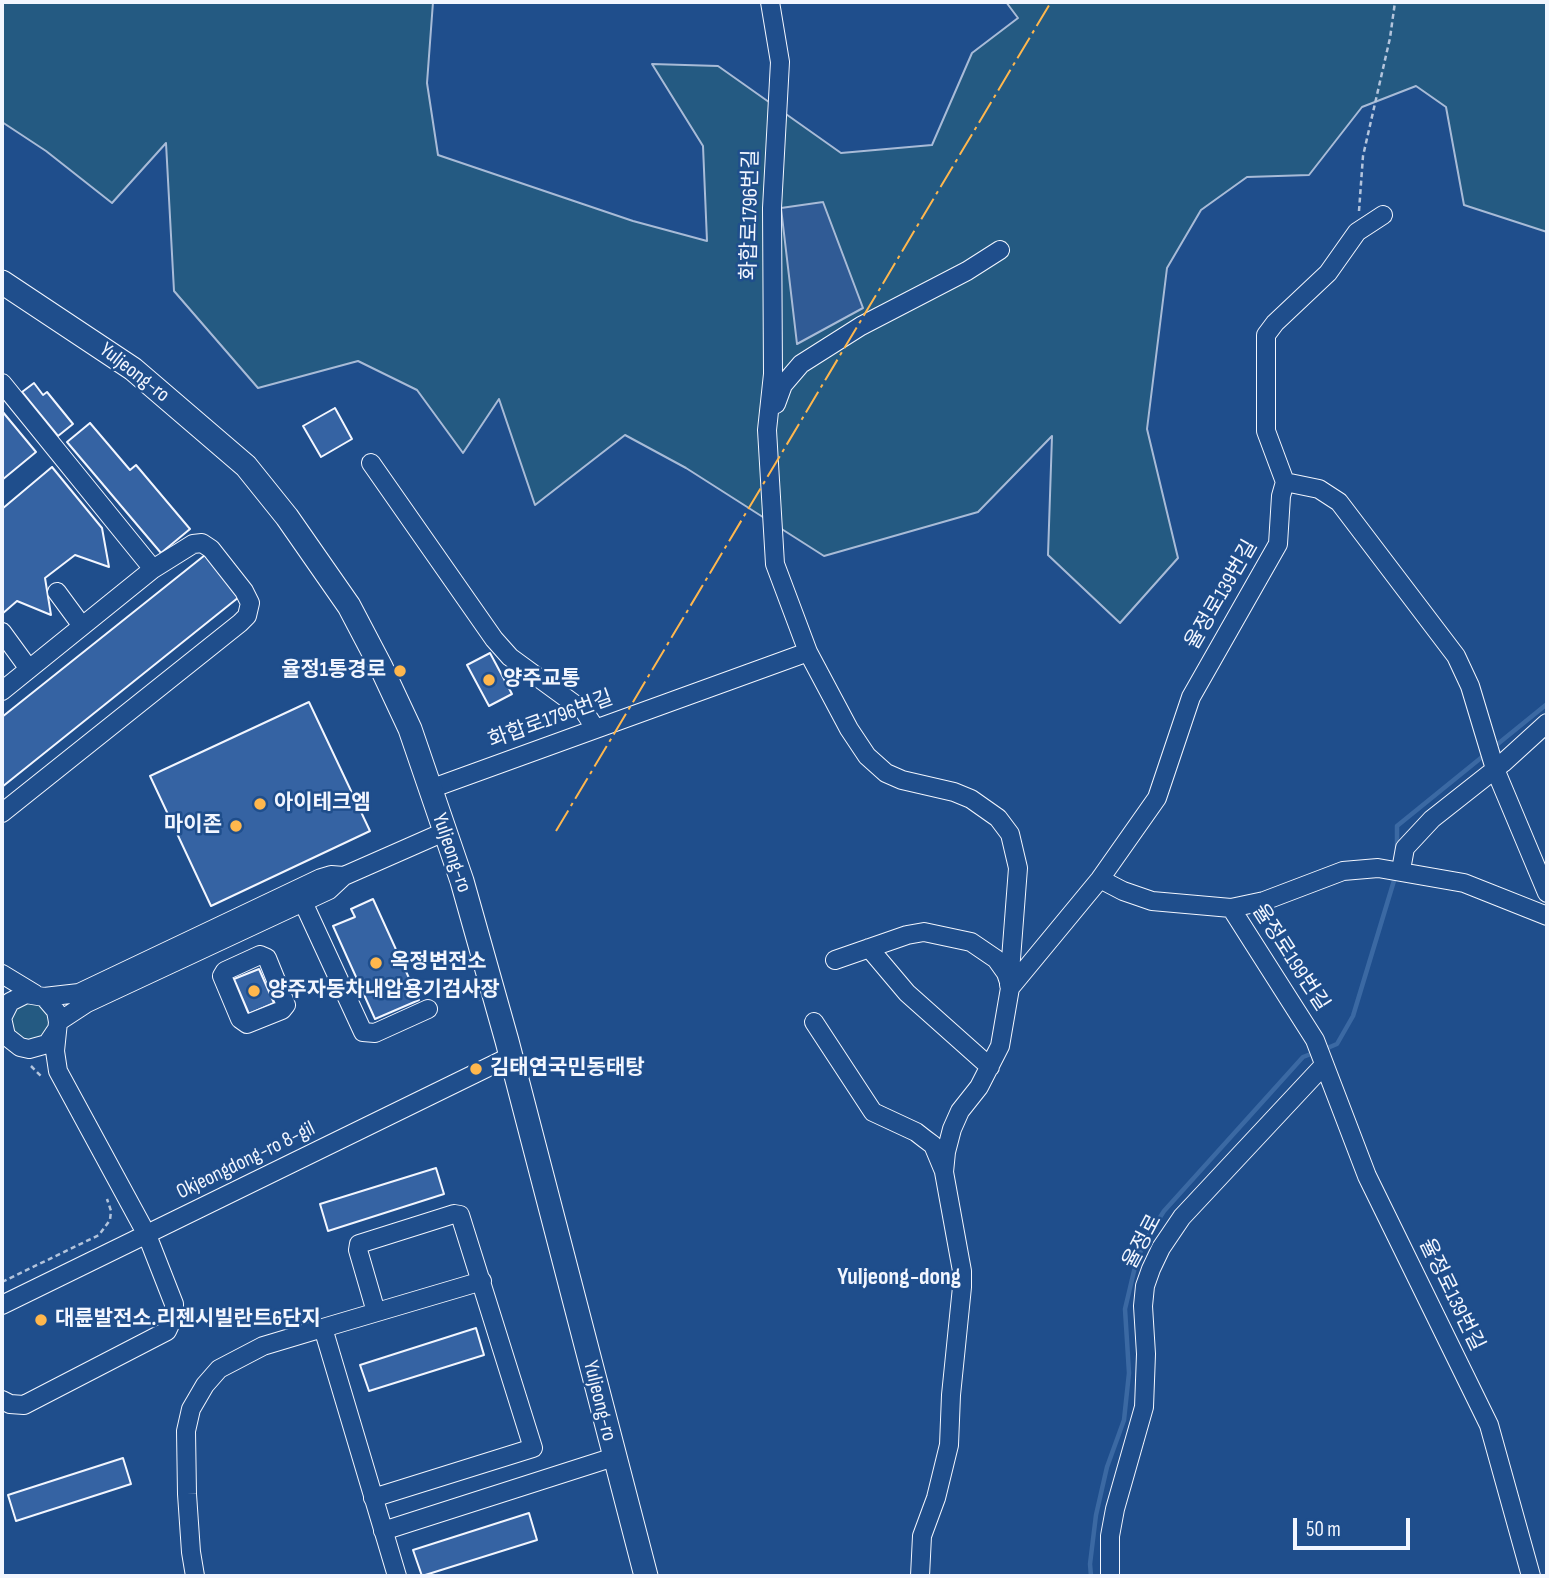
<!DOCTYPE html>
<html>
<head>
<meta charset="utf-8">
<style>
	body { margin:0 }
	#map { position:relative; width:1549px; height:1578px; overflow:hidden; background:#1f4e8c; font-family:"Sofia Sans Condensed",sans-serif }
	canvas { display:block }
	.frame { position:absolute; inset:0; border:4px solid #f2f6ff; pointer-events:none }
	.scale { position:absolute; left:1293px; top:1518px; width:117px; height:32px; box-sizing:border-box; border:4px solid #f2f6ff; border-top:0; padding-left:9px; font-size:21px; line-height:24px; white-space:nowrap; color:#f2f6ff; -webkit-text-stroke:5px #1f4e8c; paint-order:stroke }
</style>
</head>
<body>
<div id="map">
<canvas width="1549" height="1578"></canvas>
<div class="frame"></div>
<div class="scale">50 m</div>
</div>
<script>
const context = document.querySelector('canvas').getContext('2d');
context.lineJoin = 'round';
function paint(path, color) { context.fillStyle = color; context.fill(path, 'evenodd'); }
const shape = rows => new Path2D(rows.map(r => 'M' + r).join(''));
function strokePath(path, color, width, dash) { context.strokeStyle = color; context.lineWidth = width; context.lineCap = dash ? 'butt' : 'round'; context.setLineDash(dash || []); context.stroke(path); }
function drawText(font, color, halo, rows, align = 'center') {
  context.font = font + ' "Sofia Sans Condensed","Noto Sans KR",sans-serif'; context.lineWidth = 5; context.setLineDash([]); context.textBaseline = 'middle'; context.strokeStyle = halo; context.fillStyle = color; for (const [text, x, y, turn = 0] of rows) {
    context.save(); context.translate(x, y); context.rotate((+turn || 0) * Math.PI / 180); context.textAlign = isNaN(turn) ? turn : align; if (halo) context.strokeText(text, 0, 0); context.fillText(text, 0, 0); context.restore();
  }
}
const green = shape([
	[2,2,433,2,427,83,438,155,633,221,707,241,703,146,652,64,718,66,841,153,932,145,972,53,1018,18,1006,2,1547,2,1547,232,1464,205,1446,107,1416,86,1362,107,1309,175,1247,177,1201,210,1167,268,1147,429,1178,558,1120,623,1048,555,1052,436,978,512,824,556,686,468,625,435,535,505,499,399,463,453,417,390,358,361,258,388,174,291,166,143,112,203,46,151,2,122,2,2],
	'10 1021a20 20 0 1 1 40 0a20 20 0 1 1-40 0Z'
]);
paint(green, '#245a82');
strokePath(green, '#a8bbd7', 2);
const parking = shape([
	[823,202,863,308,797,344,781,208,823,202]
]);
paint(parking, '#305b95');
strokePath(parking, '#a8bbd7', 2);
strokePath(shape([
	[1494,747,1547,704],
	[1397,852,1397,826,1487,753],
	[1325,1049,1337,1044,1353,1016,1396,874],
	[1091,1576,1090,1564,1096,1515,1107,1467,1124,1420,1129,1373,1125,1309,1134,1271,1143,1244,1164,1211,1303,1057,1316,1052]
]), '#3b69a3', 4.5);
const building = shape([
	[34,383,43,395,47,392,73,424,58,436,22,392,34,383],
	[335,408,352,439,321,457,303,426,335,408],
	[2,411,36,452,2,480,2,411],
	[90,423,130,470,136,465,190,529,161,553,67,442,90,423],
	[52,467,102,528,109,567,75,555,45,578,51,615,17,601,2,614,2,509,52,467],
	[205,555,239,597,2,787,2,717,205,555],
	[490,653,512,694,489,706,467,665,490,653],
	[309,702,370,831,211,906,150,776,309,702],
	[373,899,419,1000,375,1019,333,926,355,917,351,909,373,899],
	[259,969,274,1003,249,1014,234,979,259,969],
	[436,1168,444,1194,328,1231,320,1204,436,1168],
	[476,1328,484,1355,369,1391,360,1365,476,1328],
	[123,1458,131,1484,16,1521,8,1495,123,1458],
	[529,1513,537,1540,422,1576,413,1550,529,1513]
]);
paint(building, '#3563a3');
strokePath(building, '#f2f6ff', 2);
const minor = shape([
	[770,2,780,62,772,208,773,374,767,430,775,564,808,652,849,729,867,756,886,773,902,780,954,792,971,799,998,818,1010,834,1018,868,1009,985],
	[2,383,153,569],
	[776,404,783,385,801,364,861,326,967,271,1000,250],
	[371,463,494,639,510,657,584,711,595,728],
	[1285,482,1319,489,1339,502,1456,656,1470,686,1495,769,1547,893],
	[57,592,82,626],
	[2,632,29,669],
	[2,691,153,569,193,544,202,543,211,549,244,591,250,603,247,616,240,623,2,813],
	[430,789,808,652],
	[1401,870,1405,848,1432,819,1503,763,1547,723],
	[1100,879,1123,891,1152,901,1231,908,1315,1040,1367,1176,1489,1425,1531,1576],
	[303,902,363,1032,375,1033,428,1009],
	[1231,908,1264,901,1343,871,1378,868,1464,883,1547,916],
	[869,948,907,993,990,1067],
	[260,955,267,958,286,1005,282,1010,247,1024,240,1019,222,976,225,971,260,955],
	[835,960,907,935,924,932,971,942,996,959,1006,973,1009,982],
	[2,974,35,994],
	[44,997,79,993,321,878,331,875,344,876],
	[58,1022,87,1003,329,890,344,876,444,832],
	[814,1022,873,1112,916,1132,925,1139,933,1145,943,1169],
	[2,1305,511,1056],
	[2,1400,10,1404,24,1405,167,1331,174,1316,174,1304,147,1235,58,1071,55,1051,58,1022,56,1011,44,997,26,994,10,1002,2,1018,6,1036,20,1047,29,1049,47,1044,57,1029],
	[373,1498,533,1448,460,1215,454,1214,359,1244,358,1250,376,1312],
	[383,1531,614,1457],
	[195,1576,191,1552,187,1494,186,1431,191,1409,205,1385,219,1369,263,1346,323,1328],
	[397,1576,323,1328,482,1281],
	[920,1576,922,1536,936,1498,949,1445,951,1395,962,1287,962,1271,944,1172,946,1152,952,1129,960,1111,979,1087,1000,1046,1010,988,1100,879,1157,798,1191,697,1278,544,1281,496,1285,482,1266,431,1266,335,1275,323,1328,273,1357,232,1383,215],
	[1110,1576,1110,1536,1115,1509,1144,1407,1146,1354,1143,1306,1145,1286,1151,1269,1161,1248,1182,1217,1324,1065]
]);
const major = shape([
	[2,282,133,369,246,466,287,517,349,606,381,667,410,729,462,881,507,1041,646,1576]
]);
strokePath(minor, '#f2f6ff', 20);
strokePath(major, '#f2f6ff', 25);
strokePath(shape([
	[1359,211,1363,156,1390,38,1395,2],
	[31,1066,41,1076],
	[2,1282,99,1235,110,1220,111,1211,107,1199]
]), '#b3c4dc', 2.5, [5, 3.5]);
strokePath(minor, '#1f4e8c', 18);
strokePath(major, '#1f4e8c', 23);
strokePath(shape([
	[556,831,1051,2]
]), '#ffb74d', 2, [24, 5, 3.5, 5]);
for (const [x, y, r, color] of [
	[400,671,7,"#ffb74d"],
	[489,680,7,"#ffb74d"],
	[260,804,7,"#ffb74d"],
	[236,826,7,"#ffb74d"],
	[376,963,7,"#ffb74d"],
	[254,991,7,"#ffb74d"],
	[476,1069,7,"#ffb74d"],
	[41,1320,7,"#ffb74d"]
]) { const dot = new Path2D(); dot.arc(x, y, r, 0, 2 * Math.PI); context.fillStyle = color; context.fill(dot); strokePath(dot, '#1f4e8c', 2.5); }
drawText('21px', '#f2f6ff', '#1f4e8c', [
	["화합로1796번길",751,215,-89],
	["Yuljeong-ro",134,373,38],
	["율정로139번길",1222,595,-60],
	["화합로1796번길",551,720,-20],
	["Yuljeong-ro",451,853,71],
	["율정로199번길",1290,958,57],
	["Okjeongdong-ro 8-gil",246,1161,-26],
	["율정로",1143,1242,-62],
	["율정로139번길",1451,1295,64],
	["Yuljeong-ro",599,1401,76]
]);
drawText('bold 21px', '#f2f6ff', '#1f4e8c', [
	["율정1통경로",386,671,"right"],
	["양주교통",503,680],
	["아이테크엠",274,804],
	["마이존",222,826,"right"],
	["옥정변전소",390,963],
	["양주자동차내압용기검사장",268,991],
	["김태연국민동태탕",490,1069],
	["대륜발전소.리젠시빌란트6단지",55,1320]
], 'left');
drawText('bold 24px', '#f2f6ff', '#1f4e8c', [
	["Yuljeong-dong",899,1278]
]);
</script>
</body>
</html>
